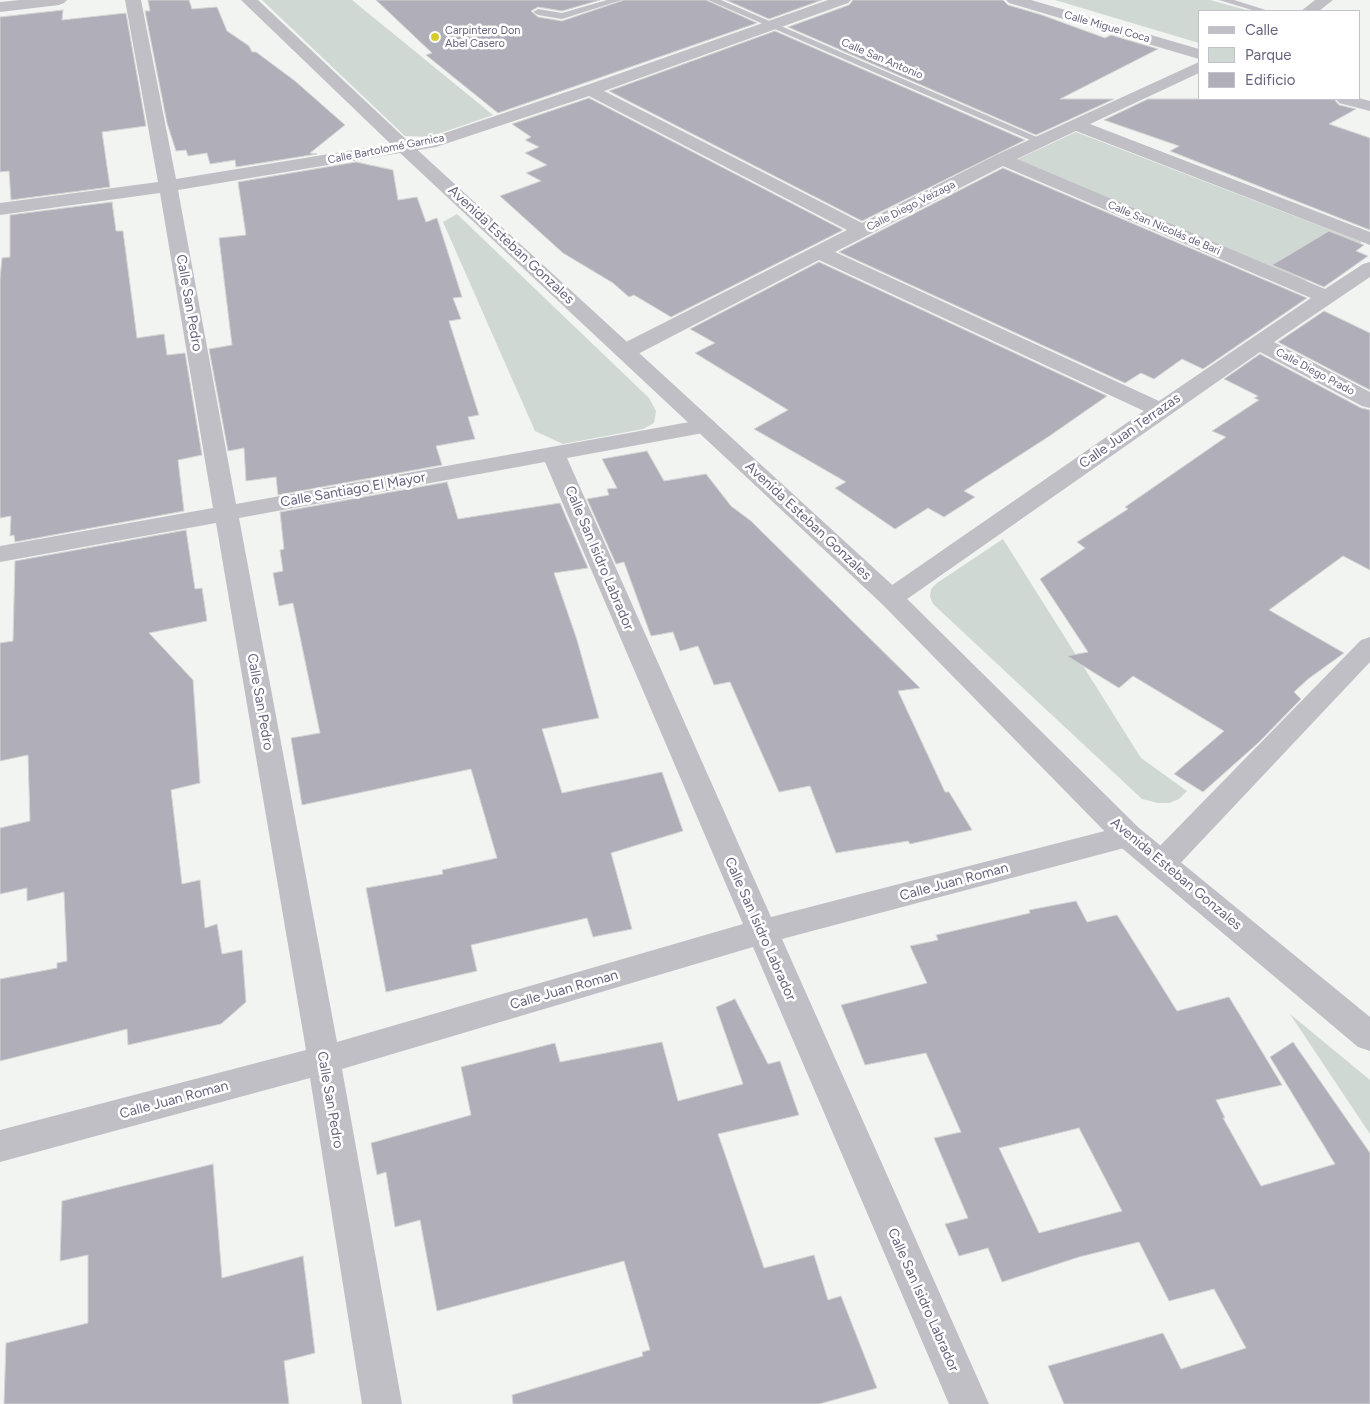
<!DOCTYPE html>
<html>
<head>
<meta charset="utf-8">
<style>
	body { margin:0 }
	#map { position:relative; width:1370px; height:1404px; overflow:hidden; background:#f1f4f0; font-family:Figtree,sans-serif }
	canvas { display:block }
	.legend { position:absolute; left:1198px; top:10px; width:162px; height:90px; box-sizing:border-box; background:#fff; border:1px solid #c3c1cc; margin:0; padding:6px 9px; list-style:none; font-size:15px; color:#68647f }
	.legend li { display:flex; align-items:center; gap:10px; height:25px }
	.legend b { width:25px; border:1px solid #c3c1cc }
</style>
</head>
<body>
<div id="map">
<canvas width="1370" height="1404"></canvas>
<ul class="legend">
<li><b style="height:6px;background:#c0bfc6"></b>Calle</li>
<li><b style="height:14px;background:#cfd8d2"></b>Parque</li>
<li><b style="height:14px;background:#b0afb9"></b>Edificio</li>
</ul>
</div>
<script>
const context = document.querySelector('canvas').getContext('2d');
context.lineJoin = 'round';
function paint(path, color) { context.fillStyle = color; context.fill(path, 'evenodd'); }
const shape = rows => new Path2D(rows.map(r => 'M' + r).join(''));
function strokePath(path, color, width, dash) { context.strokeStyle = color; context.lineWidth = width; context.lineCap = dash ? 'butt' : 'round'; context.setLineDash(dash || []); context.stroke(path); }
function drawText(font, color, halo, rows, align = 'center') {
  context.font = font + ' Figtree,sans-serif'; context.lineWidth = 5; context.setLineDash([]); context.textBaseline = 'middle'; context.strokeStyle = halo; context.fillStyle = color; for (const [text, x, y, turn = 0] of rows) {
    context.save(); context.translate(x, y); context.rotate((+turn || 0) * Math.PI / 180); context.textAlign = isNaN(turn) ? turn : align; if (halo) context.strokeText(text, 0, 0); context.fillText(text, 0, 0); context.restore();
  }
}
paint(shape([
	[262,0,352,0,493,115,429,137,405,136],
	[1055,0,1210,0,1250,11,1199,11,1199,43],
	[1076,132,1362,242,1304,282,1016,160],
	[457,214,649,398,656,411,654,423,643,429,563,444,535,431,443,222],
	[1003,539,1141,758,1187,791,1179,799,1169,803,1158,803,1142,799,933,604,930,597,931,589,937,583],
	[1290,1014,1370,1080,1370,1134]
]), '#cfd8d2');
const building = shape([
	[148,0,189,0,192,9,217,7,227,31,249,46,252,52,256,52,295,81,345,125,310,153,317,154,236,167,235,160,210,164,207,153,188,156,186,150,176,151,167,123,145,11,150,11,148,0],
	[376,0,600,0,562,11,538,7,531,11,538,17,562,21,624,0,706,0,757,23,498,113,426,55,432,53,376,0],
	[726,0,822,0,769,19,726,0],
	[853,0,1003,0,1008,5,1042,15,1105,38,1111,35,1158,49,1060,99,1114,99,1036,135,788,27,849,5,853,0],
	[63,10,62,20,126,13,146,126,102,132,110,187,11,200,9,171,0,172,0,17,63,10],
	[775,31,1025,140,862,221,609,91,775,31],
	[589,98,843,230,671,317,634,295,629,297,613,283,563,253,500,196,541,181,526,173,547,165,525,153,539,147,525,140,531,137,512,124,589,98],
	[1148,99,1334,99,1339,105,1356,109,1329,124,1370,138,1370,230,1170,151,1179,146,1104,120,1148,99],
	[356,162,393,170,398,200,417,197,426,222,437,218,462,297,453,298,461,319,449,321,479,415,468,417,475,439,436,446,442,465,278,495,276,477,246,481,244,448,228,451,209,349,232,345,219,238,246,235,238,182,356,162],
	[1003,168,1307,298,1203,369,1182,359,1154,379,1141,373,1125,383,839,252,1003,168],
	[112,202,116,231,123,231,137,338,164,334,167,355,185,353,202,455,178,460,184,511,15,542,14,535,10,536,11,516,0,518,0,279,2,258,10,257,10,215,112,202],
	[1329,231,1364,245,1356,251,1368,256,1324,287,1272,265,1329,231],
	[819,262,1107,396,1048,437,964,491,975,497,944,517,928,508,895,529,835,488,846,482,754,429,788,410,695,353,715,343,690,329,819,262],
	[1324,311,1370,333,1370,390,1278,342,1324,311],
	[1260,354,1361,408,1370,410,1370,570,1343,556,1269,610,1344,653,1308,679,1294,692,1301,699,1258,743,1203,792,1174,774,1224,731,1133,676,1119,688,1067,656,1088,652,1040,579,1085,548,1077,542,1128,509,1125,507,1226,437,1212,431,1259,400,1254,398,1258,396,1224,379,1260,354],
	[647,451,664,481,706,474,731,506,751,521,920,688,898,691,945,792,949,792,972,830,910,844,908,841,836,853,810,786,779,792,730,682,714,685,698,646,680,651,673,632,651,636,624,562,616,564,587,499,609,495,607,489,617,488,602,459,647,451],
	[447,482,458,519,560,503,588,568,554,573,577,640,599,718,542,729,562,793,662,772,683,831,611,853,632,929,593,937,587,918,471,945,477,971,386,992,366,888,443,874,442,870,497,858,471,769,302,805,291,738,320,733,293,603,279,606,273,573,283,571,280,550,284,549,280,512,447,482],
	[186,530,195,589,202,588,207,621,149,633,193,680,200,783,171,790,182,884,200,880,205,928,217,924,222,954,242,950,246,1002,221,1024,128,1045,127,1029,0,1061,0,979,57,968,57,963,67,961,64,892,27,901,27,888,0,894,0,828,30,821,28,755,0,761,0,643,13,641,15,561,186,530],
	[1076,901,1087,922,1117,915,1177,1011,1229,997,1282,1085,1216,1100,1225,1118,1223,1118,1261,1186,1335,1164,1270,1057,1293,1042,1370,1153,1370,1404,1064,1404,1048,1366,1163,1333,1181,1369,1246,1348,1214,1289,1169,1301,1139,1242,1079,1257,1002,1282,988,1248,959,1256,945,1224,968,1218,934,1138,961,1132,926,1053,865,1065,841,1005,927,983,910,946,938,940,936,935,1030,913,1029,910,1076,901],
	[1079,1128,1122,1211,1039,1233,999,1148,1079,1128],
	[735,999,768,1064,780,1061,799,1115,718,1134,764,1268,814,1255,828,1300,841,1296,877,1388,819,1404,513,1404,512,1395,643,1356,642,1352,650,1350,624,1261,437,1311,420,1220,395,1227,386,1172,377,1175,371,1143,471,1115,461,1067,555,1043,560,1062,662,1042,678,1101,743,1084,716,1007,735,999],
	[213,1164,222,1278,303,1256,315,1353,284,1361,289,1404,4,1404,6,1343,88,1323,88,1255,60,1261,62,1201,213,1164]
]);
paint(building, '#b0afb9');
strokePath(building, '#d3d5d3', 1);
paint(shape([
	[607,0,622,0,562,19,538,15,533,12,538,9,562,13,607,0],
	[708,0,721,0,1046,141,1041,144,1037,143,708,0],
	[1219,0,1234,0,1269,11,1255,11,1219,0]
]), '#c0bfc6');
paint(shape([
	[125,0,141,0,176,179,433,137,584,86,828,0,851,0,848,3,604,91,862,223,996,155,1199,62,1199,73,1090,124,1370,232,1370,245,1076,131,1017,159,1325,289,1363,264,1370,262,1370,277,1274,342,1370,392,1370,408,1362,406,1260,352,900,604,891,606,882,604,878,598,882,592,1144,411,819,260,634,356,626,357,618,356,615,351,618,346,847,230,589,96,436,147,178,190,236,504,706,419,714,421,717,426,714,431,567,458,771,917,1128,825,1139,828,1143,836,1139,844,1128,847,782,939,989,1404,949,1404,753,947,342,1069,402,1404,362,1404,310,1078,0,1162,0,1130,306,1050,216,523,0,562,0,546,213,508,160,193,0,215,0,203,158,182,125,0],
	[1003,166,1311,298,1159,401,835,252,1003,166],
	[545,462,743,924,337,1042,239,518,545,462],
	[1006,0,1031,0,1199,49,1199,59,1009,3,1006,0],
	[1315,0,1333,0,1319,11,1301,11,1315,0],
	[1359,98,1370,101,1370,111,1339,103,1336,99,1359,98],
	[1370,637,1370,662,1173,871,1162,875,1151,871,1147,863,1151,855,1361,640,1370,637]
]), '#c0bfc6');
paint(shape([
	[20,0,67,0,64,3,59,5,0,12,0,2,20,0],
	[241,0,258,0,411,144,900,592,1139,828,1370,1017,1370,1051,1358,1047,1117,844,882,604,399,152,241,0]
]), '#c0bfc6');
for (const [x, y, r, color] of [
	[435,37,5,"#d8cc2c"]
]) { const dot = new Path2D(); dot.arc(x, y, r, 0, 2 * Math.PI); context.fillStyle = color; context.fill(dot); strokePath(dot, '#fff', 2); }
drawText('11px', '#68647f', '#fff', [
	["Calle Miguel Coca",1107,27,16],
	["Calle San Antonio",882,59,23],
	["Calle Bartolomé Garnica",386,149,-11],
	["Calle Diego Veizaga",911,206,-27],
	["Calle San Nicolás de Bari",1164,228,23],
	["Calle Diego Prado",1315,372,28]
]);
drawText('11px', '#68647f', '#fff', [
	["Carpintero Don",445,31],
	["Abel Casero",445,44]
], 'left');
drawText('14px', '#68647f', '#fff', [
	["Avenida Esteban Gonzales",511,245,43],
	["Calle San Pedro",189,303,80],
	["Calle Juan Terrazas",1130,431,-35],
	["Calle Santiago El Mayor",353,490,-10],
	["Avenida Esteban Gonzales",808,521,43],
	["Calle San Isidro Labrador",599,558,67],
	["Calle San Pedro",260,702,80],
	["Avenida Esteban Gonzales",1176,874,40],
	["Calle Juan Roman",954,882,-15],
	["Calle San Isidro Labrador",760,929,66],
	["Calle Juan Roman",564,990,-16],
	["Calle Juan Roman",174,1100,-15],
	["Calle San Pedro",330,1100,80],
	["Calle San Isidro Labrador",923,1300,66]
]);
</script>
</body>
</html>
